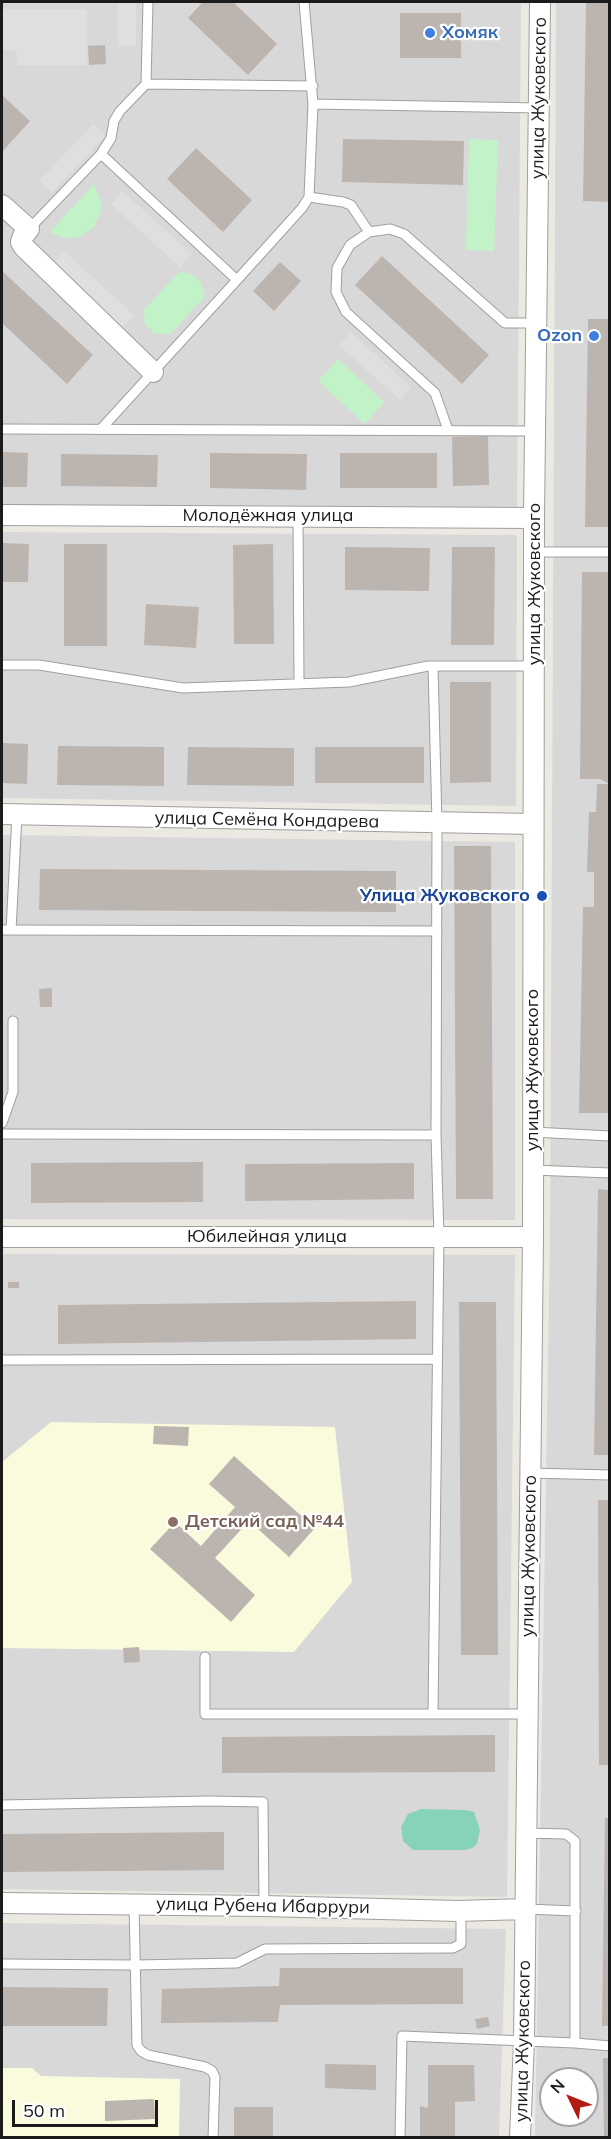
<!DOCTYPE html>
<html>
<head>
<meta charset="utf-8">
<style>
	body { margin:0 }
	#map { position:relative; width:611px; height:2139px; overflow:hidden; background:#ece9e2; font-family:Mulish,sans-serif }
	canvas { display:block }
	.frame { position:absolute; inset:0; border:3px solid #1b1b1b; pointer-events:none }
	.north { position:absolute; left:539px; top:2067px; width:60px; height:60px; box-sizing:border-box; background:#fff; border:2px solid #a4a4a4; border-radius:50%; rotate:313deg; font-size:16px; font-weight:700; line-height:24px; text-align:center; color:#1b1b1b }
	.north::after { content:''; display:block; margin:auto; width:21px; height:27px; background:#b21a14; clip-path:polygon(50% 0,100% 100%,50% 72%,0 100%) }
	.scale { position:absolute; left:12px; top:2100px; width:146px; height:27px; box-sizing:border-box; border:3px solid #1b1b1b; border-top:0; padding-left:8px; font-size:18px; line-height:21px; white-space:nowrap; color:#1b1b1b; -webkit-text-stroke:4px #fff; paint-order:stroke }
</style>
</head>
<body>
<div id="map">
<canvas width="611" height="2139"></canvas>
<div class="frame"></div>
<div class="north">N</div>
<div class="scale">50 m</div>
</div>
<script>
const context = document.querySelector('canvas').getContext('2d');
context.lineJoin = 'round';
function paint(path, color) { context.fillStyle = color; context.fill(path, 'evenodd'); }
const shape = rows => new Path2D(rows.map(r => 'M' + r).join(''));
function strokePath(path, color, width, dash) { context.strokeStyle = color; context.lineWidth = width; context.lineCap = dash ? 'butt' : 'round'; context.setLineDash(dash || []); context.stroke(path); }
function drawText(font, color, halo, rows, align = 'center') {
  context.font = font + ' Mulish,sans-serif'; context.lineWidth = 4.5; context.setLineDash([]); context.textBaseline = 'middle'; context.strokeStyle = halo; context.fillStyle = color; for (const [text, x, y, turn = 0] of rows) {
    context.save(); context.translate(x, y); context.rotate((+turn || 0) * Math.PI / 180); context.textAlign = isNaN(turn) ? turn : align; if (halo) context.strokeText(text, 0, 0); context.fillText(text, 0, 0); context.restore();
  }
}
paint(shape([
	[2,2,521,2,517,511,2,508],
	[556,2,609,2,610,2137,535,2138,550,1237],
	[551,2079,587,2079,587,2115,551,2115],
	[2,532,517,535,516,806,2,798],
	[2,835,515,842,515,1220,2,1219],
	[2,1254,515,1255,507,1897,2,1889],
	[2,1923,506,1929,499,2137,2,2138]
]), '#d9d8d8');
paint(shape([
	[51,1422,335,1427,352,1582,294,1652,2,1648,2,1462],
	[2,2068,32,2068,41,2076,180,2079,179,2137,2,2137]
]), '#fafbdc');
paint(shape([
	[469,139,498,140,494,251,466,250],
	[94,184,101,201,101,210,94,227,81,236,72,238,64,238,50,232],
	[182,272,194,275,198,278,204,291,203,299,170,334,155,334,145,324,144,310,177,274],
	[338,359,384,402,365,424,318,381]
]), '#c2f3c8');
paint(shape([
	[421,1809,466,1810,474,1812,480,1830,477,1844,472,1848,465,1850,413,1850,403,1841,401,1827,408,1814]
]), '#87d3b9');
paint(shape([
	[118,2,136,2,136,46,118,46],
	[2,9,87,9,87,65,17,65,16,50,2,50],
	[93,124,105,136,52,193,39,181],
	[122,191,192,254,180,267,111,204],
	[64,251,134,315,122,328,52,264],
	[351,332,411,387,400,400,339,345]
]), '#dfdfdf');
paint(shape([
	[203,2,233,2,277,44,248,75,188,18],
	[586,2,610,2,610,202,583,201],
	[400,13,461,13,461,58,400,58],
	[105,45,106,64,89,65,88,46],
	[2,95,30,121,2,152],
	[343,139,464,141,463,185,342,182],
	[196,148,252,200,223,232,167,179],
	[382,256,489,355,462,384,355,285],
	[280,262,301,281,274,311,253,291],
	[2,271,93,355,67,384,2,323],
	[588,319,610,319,610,527,585,527],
	[488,436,489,485,453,486,452,437],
	[2,452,28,453,27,487,2,487],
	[210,453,307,454,306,490,210,488],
	[340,453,437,453,437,488,340,488],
	[61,454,158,455,157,487,61,486],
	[2,543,29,544,28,582,2,582],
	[64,544,107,544,107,646,64,646],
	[273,544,274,644,234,644,233,545],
	[345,547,430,548,429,591,345,590],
	[452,547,495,547,494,645,451,645],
	[582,572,610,572,610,784,600,779,580,779],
	[146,604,199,607,196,648,144,645],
	[450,682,491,682,491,782,450,783],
	[2,743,28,744,27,784,2,783],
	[58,746,164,747,164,786,57,785],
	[188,747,294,748,294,786,187,785],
	[315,747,424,747,424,783,315,783],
	[597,784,610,784,610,1113,579,1113,583,907,594,907,594,872,587,872,589,812,596,812],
	[454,846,491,846,493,1199,456,1199],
	[40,869,396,871,396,912,39,910],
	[52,988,52,1007,40,1007,39,989],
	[203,1162,203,1202,31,1203,31,1163],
	[414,1163,414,1199,245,1201,245,1164],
	[598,1189,610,1190,610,1455,594,1455],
	[8,1282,19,1282,19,1288,8,1288],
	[416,1301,416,1339,58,1344,58,1305],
	[459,1302,496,1302,498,1655,461,1655],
	[154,1426,189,1427,188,1446,153,1444],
	[234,1456,315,1528,289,1557,249,1521,215,1558,255,1595,231,1622,150,1549,175,1522,201,1546,235,1507,209,1484],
	[598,1500,610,1500,610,1765,599,1765],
	[139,1647,140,1662,124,1663,123,1648],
	[495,1735,495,1772,222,1773,222,1737],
	[605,1818,610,1818,610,2026,602,2026],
	[224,1832,224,1870,2,1872,2,1834],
	[280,1968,463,1968,463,2004,280,2005,278,2022,161,2023,162,1989,279,1986],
	[2,1987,108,1988,107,2026,2,2026],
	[488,2017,490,2026,477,2029,475,2019],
	[603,2058,610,2058,610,2138,604,2138],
	[325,2064,376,2065,376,2090,325,2088],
	[428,2065,474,2065,475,2101,455,2102,455,2138,420,2138,420,2106,428,2108],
	[154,2099,155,2119,105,2121,105,2101],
	[234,2107,273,2107,273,2138,234,2138]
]), '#bcb5af');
const lane = shape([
	[146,84,313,86],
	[313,104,539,108],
	[309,197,343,202,351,205,369,232],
	[29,229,101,154,111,138,114,121,120,111,146,84,148,2],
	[237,280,302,208,309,197,313,104,304,2],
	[2,429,535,431],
	[101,429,237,280,101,154],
	[448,430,435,393,346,312,336,292,337,268,350,245,369,232,390,229,404,234,505,323,536,323],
	[298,516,299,684],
	[534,552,610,552],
	[2,665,39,665,183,688,349,682,428,666,534,666],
	[433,666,437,823,436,1135,439,1237,433,1714],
	[2,930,437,931],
	[11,930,17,815],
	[2,1123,13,1092,13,1021],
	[533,1132,610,1136],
	[2,1134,436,1135],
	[532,1170,610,1173],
	[2,1360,437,1359],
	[530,1473,610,1475],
	[205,1657,205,1714,527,1714],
	[2,1805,208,1801,263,1802,264,1906],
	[525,1833,566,1834,575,1841,575,2043],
	[134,1904,137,2045,141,2051,148,2055,205,2067,212,2071,215,2077,213,2138],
	[525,1909,576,1911],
	[2,1964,136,1965,237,1963,265,1949,453,1948,461,1944,461,1920,458,1911],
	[400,2138,402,2036,575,2043,610,2046]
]);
const street = shape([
	[2,205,29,229,23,236,21,242,24,247,153,372],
	[2,515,534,518],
	[2,814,533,824],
	[2,1237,533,1237],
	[2,1903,264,1906,458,1911,525,1909],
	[520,2138,524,2041,533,1237,534,518,540,2]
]);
strokePath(lane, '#9f9f9f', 11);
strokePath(street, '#9f9f9f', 22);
strokePath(lane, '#fff', 9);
strokePath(street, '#fff', 20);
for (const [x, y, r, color] of [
	[430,33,6,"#3f7fe0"],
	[594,336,6,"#3f7fe0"],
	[542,896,6,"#1a4fb4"],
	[173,1522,6,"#8d6e63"]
]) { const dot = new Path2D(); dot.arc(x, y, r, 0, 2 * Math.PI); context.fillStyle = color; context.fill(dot); strokePath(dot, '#fff', 2); }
drawText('bold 18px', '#366cbe', '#fff', [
	["Хомяк",442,33],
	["Ozon",582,336,"right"]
], 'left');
drawText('18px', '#1b1b1b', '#fff', [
	["улица Жуковского",539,98,-89],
	["Молодёжная улица",268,516],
	["улица Жуковского",535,584,-90],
	["улица Семёна Кондарева",267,820,1],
	["улица Жуковского",533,1070,-90],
	["Юбилейная улица",267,1237],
	["улица Жуковского",529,1556,-89],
	["улица Рубена Ибаррури",263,1906,1],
	["улица Жуковского",523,2041,-89]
]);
drawText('bold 18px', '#164399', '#fff', [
	["Улица Жуковского",530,896]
], 'right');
drawText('bold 18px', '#785e54', '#fff', [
	["Детский сад №44",185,1522]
], 'left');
</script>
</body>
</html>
